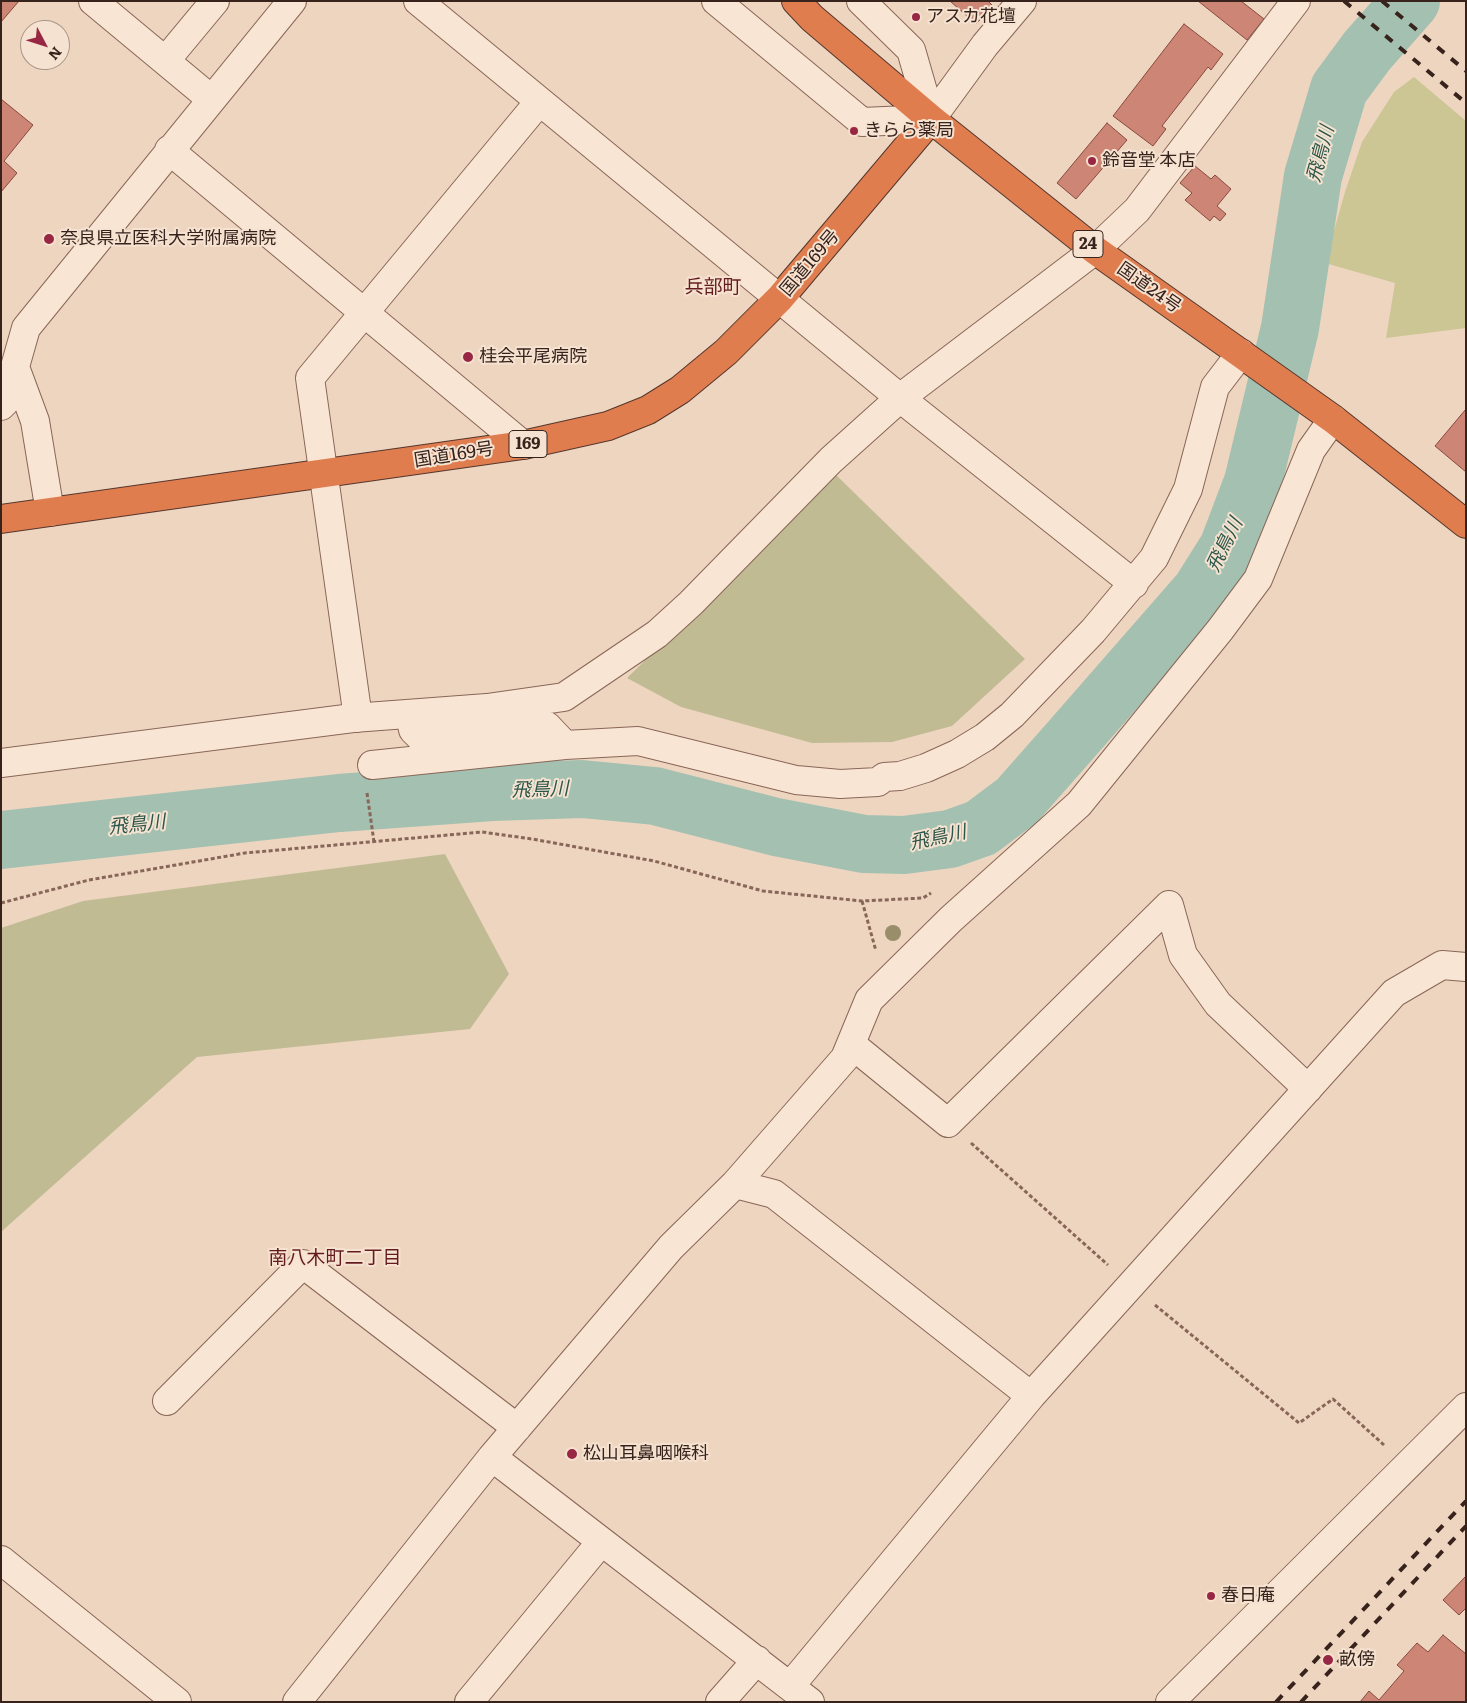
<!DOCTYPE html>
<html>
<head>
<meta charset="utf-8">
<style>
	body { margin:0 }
	#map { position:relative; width:1467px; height:1703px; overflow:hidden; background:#eed5c0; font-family:Literata,serif }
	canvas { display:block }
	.frame { position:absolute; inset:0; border:2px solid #37231c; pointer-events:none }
	.north { position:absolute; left:20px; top:20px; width:50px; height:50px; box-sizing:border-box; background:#f6e2d0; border:1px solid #aa9688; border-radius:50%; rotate:130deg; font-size:14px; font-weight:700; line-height:20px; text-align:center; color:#37231c }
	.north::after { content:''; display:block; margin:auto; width:18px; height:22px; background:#972743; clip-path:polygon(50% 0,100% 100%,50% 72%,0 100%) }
</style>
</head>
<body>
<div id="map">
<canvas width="1467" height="1703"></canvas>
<div class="frame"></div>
<div class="north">N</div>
</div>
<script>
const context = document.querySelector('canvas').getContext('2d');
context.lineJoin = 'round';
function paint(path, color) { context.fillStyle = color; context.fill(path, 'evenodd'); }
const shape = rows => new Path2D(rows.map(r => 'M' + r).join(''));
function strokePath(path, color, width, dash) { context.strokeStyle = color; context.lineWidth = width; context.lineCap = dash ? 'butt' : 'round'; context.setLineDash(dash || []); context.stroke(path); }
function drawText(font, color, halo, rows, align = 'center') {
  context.font = font + ' Literata,"Noto Sans JP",serif'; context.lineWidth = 4; context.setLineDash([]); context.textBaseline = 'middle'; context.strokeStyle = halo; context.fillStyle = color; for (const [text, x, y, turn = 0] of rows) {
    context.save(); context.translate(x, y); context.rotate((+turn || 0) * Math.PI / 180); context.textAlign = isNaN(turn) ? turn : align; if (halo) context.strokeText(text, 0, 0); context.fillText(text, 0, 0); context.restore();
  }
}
paint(shape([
	[1414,77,1466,121,1466,328,1386,338,1395,283,1325,263,1345,192,1362,142,1394,92]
]), '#ccc594');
paint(shape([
	[835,474,1025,659,952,726,892,742,812,743,681,707,627,678],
	[445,854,509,974,470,1029,197,1057,1,1232,1,928,83,901]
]), '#c1bb94');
strokePath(shape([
	[1,840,339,803,492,792,582,789,655,796,776,827,864,844,904,845,950,839,981,828,1017,801,1070,741,1201,591,1228,548,1253,482,1290,328,1313,176,1339,89,1367,51,1411,1]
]), '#a3c0b1', 58);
const building = shape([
	[1,1,19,1,1,22,1,1],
	[950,1,988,1,993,6,976,24,950,1],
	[1198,1,1241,1,1264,19,1247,40,1198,1],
	[1184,24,1223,54,1211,70,1208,67,1162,126,1166,129,1153,146,1113,116,1184,24],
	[1,99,33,125,4,161,17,173,1,192,1,99],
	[1107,123,1127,140,1076,199,1057,183,1107,123],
	[1195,166,1211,179,1215,175,1231,189,1217,206,1226,214,1220,221,1214,216,1210,221,1185,200,1192,193,1180,183,1195,166],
	[1466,409,1466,472,1435,446,1466,409],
	[1466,1576,1466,1608,1459,1615,1443,1600,1466,1576],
	[1443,1635,1466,1654,1466,1702,1360,1702,1369,1691,1379,1700,1404,1671,1397,1665,1417,1643,1428,1652,1443,1635]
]);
paint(building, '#cd8575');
strokePath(building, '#87493d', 1);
const minor = shape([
	[93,1,211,99],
	[418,1,900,398,1134,584],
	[716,1,862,122,931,119],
	[861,1,911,50,931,119],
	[166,60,215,1],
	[931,119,985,45,1022,1],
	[169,150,523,445],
	[15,367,35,421,50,512],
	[1,406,5,402,26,328,292,1],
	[410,714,413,730,420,737,547,726,565,745],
	[358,718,310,378,539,102],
	[1,763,353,718,487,708,564,697,657,634,691,603,831,460,900,398,1095,250,1137,210,1296,1],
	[372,765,565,745,638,741,796,780,840,784,878,782,884,777,900,776,926,768,957,754,985,737,1012,715,1093,631,1154,558,1188,489,1215,387,1241,353],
	[851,1044,948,1123,1169,905,1183,955,1218,1004,1308,1089],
	[735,1184,845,1058,869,1000,951,919,1079,804,1220,630,1258,579,1311,450,1333,419],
	[167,1401,303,1264,517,1428],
	[492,1457,810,1702],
	[1,1560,177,1702],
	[791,1685,1031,1396,1394,993,1442,965,1466,967],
	[297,1702,492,1457,671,1247,735,1184,774,1194,1031,1396],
	[469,1702,601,1542],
	[720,1702,757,1660],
	[1170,1702,1466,1407]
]);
const highway = shape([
	[796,1,812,18,931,119,1095,250,1333,419,1466,524],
	[1,519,523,445,608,426,648,410,680,390,726,352,780,298,931,119]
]);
strokePath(minor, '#886658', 30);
strokePath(highway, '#55362c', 30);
strokePath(shape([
	[367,793,374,842],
	[862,901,876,951],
	[1,903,89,880,245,853,482,832,532,839,654,861,763,891,862,901,923,898,931,893],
	[971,1143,1108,1265],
	[1155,1305,1299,1423,1333,1399,1384,1445]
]), '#886658', 3, [4, 2.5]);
strokePath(minor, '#f9e5d3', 28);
strokePath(highway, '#e07d4f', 28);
strokePath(shape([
	[1344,1,1466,103],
	[1382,1,1466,71],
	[1276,1702,1466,1501],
	[1301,1702,1466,1526]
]), '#37231c', 4, [9, 9]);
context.fillStyle = '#998e6a';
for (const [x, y] of [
	[893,933]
]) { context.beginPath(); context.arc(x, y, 8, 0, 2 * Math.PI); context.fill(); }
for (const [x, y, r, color] of [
	[916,17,5,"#972743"],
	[854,131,5,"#972743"],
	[1092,161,5,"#972743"],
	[49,239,6,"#972743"],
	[468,357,6,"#972743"],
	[572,1454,6,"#972743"],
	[1211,1596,5,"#972743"],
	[1328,1660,6,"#972743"]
]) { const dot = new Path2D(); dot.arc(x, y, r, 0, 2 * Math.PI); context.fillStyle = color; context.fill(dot); strokePath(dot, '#f6e2d0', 2); }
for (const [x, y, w] of [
	[1088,244,30],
	[528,444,38]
]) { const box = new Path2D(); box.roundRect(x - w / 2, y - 13.5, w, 27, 4); context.fillStyle = '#f6e2d0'; context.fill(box); strokePath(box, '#37231c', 1); }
drawText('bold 16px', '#37231c', null, [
	["24",1088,244],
	["169",528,444]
]);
drawText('18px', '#37231c', '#f6e2d0', [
	["アスカ花壇",926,17],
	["きらら薬局",864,131],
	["鈴音堂 本店",1102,161],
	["奈良県立医科大学附属病院",60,239],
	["桂会平尾病院",479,357],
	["松山耳鼻咽喉科",583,1454],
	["春日庵",1221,1596],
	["畝傍",1339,1660]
], 'left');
drawText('18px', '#37231c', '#f6e2d0', [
	["国道169号",810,263,-50],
	["国道24号",1149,288,35],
	["国道169号",454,455,-9]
]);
drawText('italic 19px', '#2b574a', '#f6e2d0', [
	["飛鳥川",1321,154,-75],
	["飛鳥川",1225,545,-64],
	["飛鳥川",540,790,-2],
	["飛鳥川",137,825,-6],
	["飛鳥川",938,838,-12]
]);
drawText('19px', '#641b1e', '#f6e2d0', [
	["兵部町",713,287],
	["南八木町二丁目",335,1258]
]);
</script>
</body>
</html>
